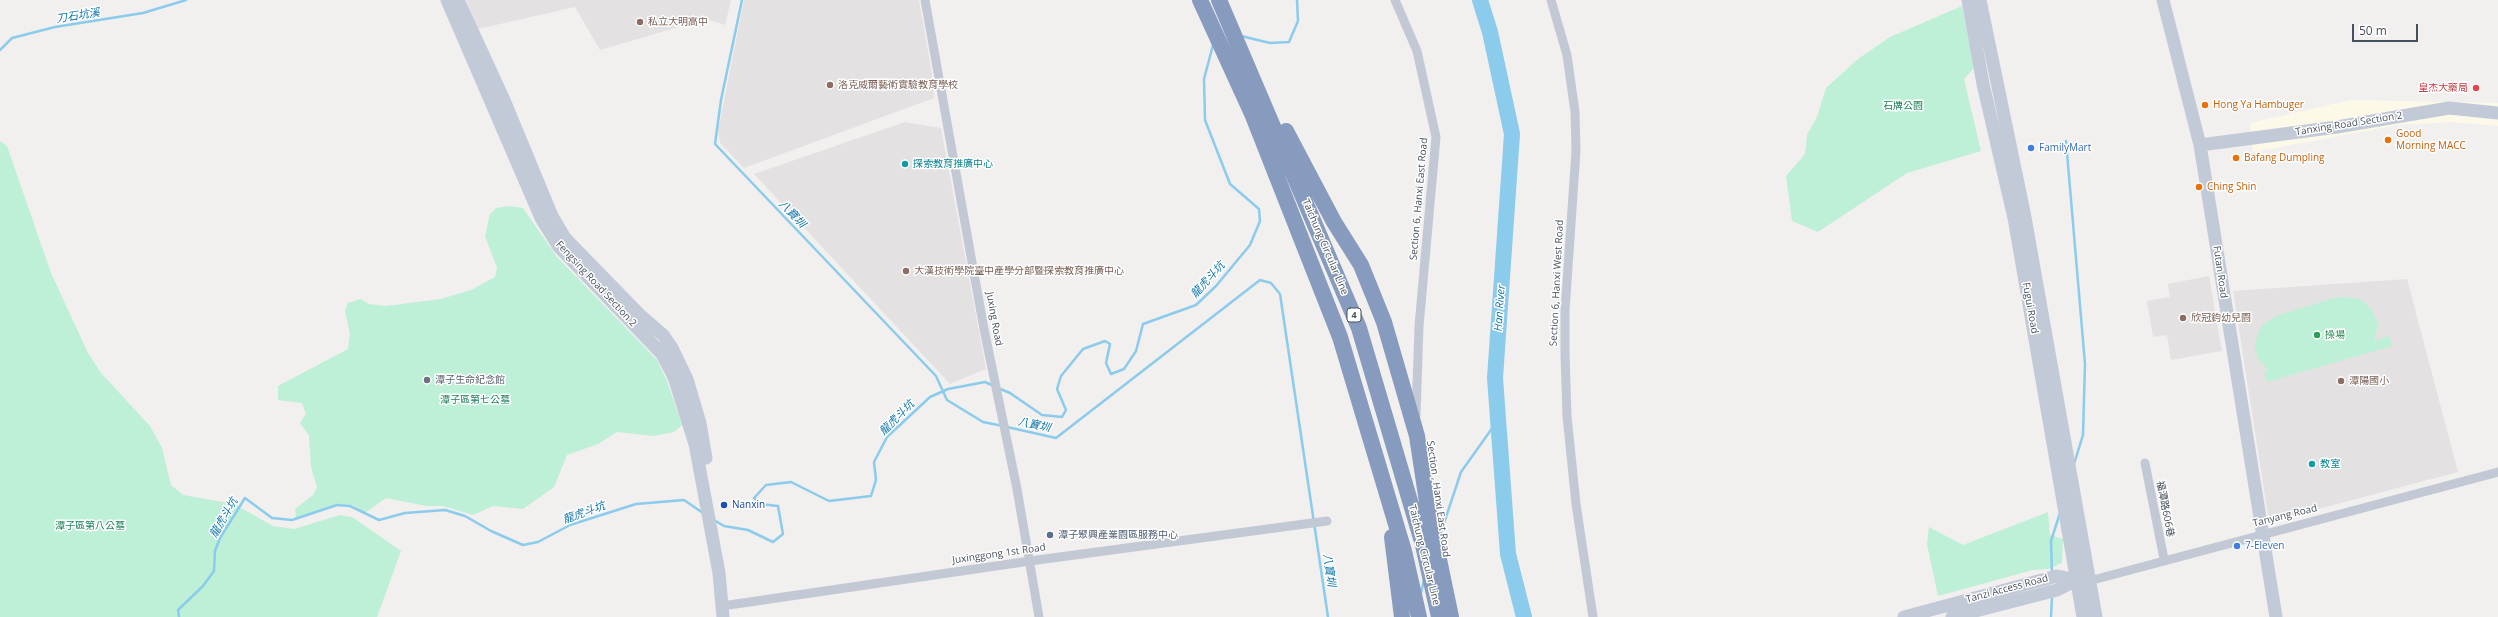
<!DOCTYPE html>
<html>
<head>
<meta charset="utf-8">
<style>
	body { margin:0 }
	#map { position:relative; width:2498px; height:617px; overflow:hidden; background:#f2efef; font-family:"Open Sans",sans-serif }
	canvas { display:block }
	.scale { position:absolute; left:2352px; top:24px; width:66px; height:18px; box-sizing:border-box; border:2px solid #47505d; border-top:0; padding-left:5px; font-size:12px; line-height:14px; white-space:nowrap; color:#47505d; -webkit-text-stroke:3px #fff; paint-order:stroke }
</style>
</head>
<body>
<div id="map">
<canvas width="2498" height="617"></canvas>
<div class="scale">50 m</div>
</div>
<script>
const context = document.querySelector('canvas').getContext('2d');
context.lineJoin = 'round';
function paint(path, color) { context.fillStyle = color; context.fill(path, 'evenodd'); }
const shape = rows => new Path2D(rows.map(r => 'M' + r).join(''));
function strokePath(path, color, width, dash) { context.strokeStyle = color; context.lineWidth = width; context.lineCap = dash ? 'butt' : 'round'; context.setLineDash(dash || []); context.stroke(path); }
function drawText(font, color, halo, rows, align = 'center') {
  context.font = font + ' "Open Sans","Noto Sans TC",sans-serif'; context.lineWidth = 3; context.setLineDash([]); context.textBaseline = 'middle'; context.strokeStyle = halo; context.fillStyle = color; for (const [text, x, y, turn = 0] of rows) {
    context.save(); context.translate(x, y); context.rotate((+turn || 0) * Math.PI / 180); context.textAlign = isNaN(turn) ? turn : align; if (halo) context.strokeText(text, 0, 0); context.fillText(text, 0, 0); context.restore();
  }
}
paint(shape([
	[2351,100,2498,103,2498,126,2452,122,2398,125,2253,152,2250,123]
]), '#fcf9e9');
paint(shape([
	[466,0,731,0,725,25,706,19,600,50,575,7,478,29],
	[744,0,919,0,933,80,934,98,744,168,720,143,718,131],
	[905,122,941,128,986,369,950,384,754,174],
	[2209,276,2222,351,2171,360,2167,335,2153,337,2147,301,2170,297,2168,284],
	[2407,279,2458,472,2269,522,2233,291]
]), '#e3e1e1');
paint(shape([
	[1962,6,1974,68,1964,79,1981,151,1907,173,1818,232,1792,221,1786,176,1805,154,1807,135,1817,117,1826,88,1858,59,1890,37],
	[0,141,7,146,51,273,88,353,101,373,150,426,162,448,171,485,183,495,234,504,273,526,294,529,340,515,352,517,401,551,377,617,0,617],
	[509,206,523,208,557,257,657,360,667,381,682,425,674,432,654,436,617,432,598,444,567,455,554,487,523,509,493,506,473,515,443,506,426,506,386,498,365,513,353,505,338,504,296,518,295,509,313,495,317,487,311,467,309,435,300,423,306,414,302,403,278,400,278,386,348,349,350,333,345,312,348,303,361,299,369,304,386,306,441,299,471,290,495,277,497,268,485,236,490,214,496,208],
	[2338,297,2356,298,2366,303,2374,313,2378,325,2374,341,2389,336,2392,346,2267,382,2264,372,2269,370,2258,359,2255,347,2257,335,2263,324,2279,315],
	[2048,512,2050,535,2063,539,2062,563,2048,569,2033,570,1938,596,1927,544,1929,527,1963,545]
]), '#beefd7');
strokePath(shape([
	[742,0,721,100,715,144,936,376,947,400,983,422,1003,426],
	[1241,36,1270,43,1289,42,1298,21,1297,0],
	[0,50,12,38,55,27,143,13,186,0],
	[2066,141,2085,364,2083,435,2074,464],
	[998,388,1010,393,1042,415,1062,417,1066,410,1057,389,1061,376,1083,349,1105,341,1110,344,1106,363,1111,374,1124,369,1136,351,1143,324,1196,305,1216,286,1250,245,1260,221,1259,209,1230,184,1205,120,1204,79,1213,45],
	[1007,427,1056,438,1260,280,1271,283,1280,294,1328,617],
	[714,520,724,526,748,530,773,542,783,534,778,506,760,504,754,498,766,485,791,482,829,501,871,496,876,480,874,462,887,437,930,397,948,389,985,382,994,386],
	[1441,532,1461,472,1498,420],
	[2052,573,2051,541,2060,513],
	[1421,593,1424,580],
	[179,617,178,610,203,586,214,571,215,551,220,538,245,498,272,518,292,520,337,505,350,506,379,520,405,513,445,510,465,516,491,531,523,545,538,542,570,525,636,504,684,500,703,513],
	[2051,617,2052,596]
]), '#8bcbeb', 2.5);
strokePath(shape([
	[1480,0,1490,32,1512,134,1495,378,1508,554,1524,617]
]), '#8bcbeb', 16);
strokePath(shape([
	[925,0,984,329,1017,489,1039,617],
	[1395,0,1417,51,1436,137,1419,326,1416,415],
	[1551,0,1567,55,1575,112,1576,151,1565,311,1565,354,1567,416,1576,504,1593,617],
	[2145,463,2164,559],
	[2084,580,2089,581,2498,472],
	[722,606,1030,561,1327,521]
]), '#c3c9d4', 9);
strokePath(shape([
	[447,0,541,218,559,247,662,354,674,377,695,444,719,573,723,617],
	[458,0,504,100,552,216,565,238,641,316,663,335,672,348,687,379,700,423,706,458],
	[1968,0,1983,84,2014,218,2083,617],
	[1980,0,2024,212,2096,617],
	[2163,0,2200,145,2276,617],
	[2200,145,2337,127,2449,108,2498,113],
	[1904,617,2057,576,2077,580],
	[1952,617,2057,590,2077,580]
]), '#c2cad8', 13);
strokePath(shape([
	[1200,0,1253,116,1340,337,1404,551,1419,617],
	[1219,0,1359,328,1423,545,1439,617],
	[1286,131,1334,222,1361,265,1384,322,1417,436,1427,502,1451,617],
	[1392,537,1402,617]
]), '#879bbe', 16);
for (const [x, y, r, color] of [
	[640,22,4,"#8d6e63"],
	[830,85,4,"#8d6e63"],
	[2476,88,4,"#e0444e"],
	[2205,105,4,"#e8710a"],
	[2388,140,4,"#e8710a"],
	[2031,148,4,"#3f7fe0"],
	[2236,158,4,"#e8710a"],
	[905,164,4,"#0f9aa8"],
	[2199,187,4,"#e8710a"],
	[906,271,4,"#8d6e63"],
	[2183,318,4,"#8d6e63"],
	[2317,335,4,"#2e9e5b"],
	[427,380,4,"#6b7280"],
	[2341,381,4,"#8d6e63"],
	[2312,464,4,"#0f9aa8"],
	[724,505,4,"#1a4fb4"],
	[1050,535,4,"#5c6f8a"],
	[2237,546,4,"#3f7fe0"]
]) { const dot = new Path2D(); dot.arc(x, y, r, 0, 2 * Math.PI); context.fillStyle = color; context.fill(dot); strokePath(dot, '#fff', 1.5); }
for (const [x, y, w] of [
	[1354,315,14]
]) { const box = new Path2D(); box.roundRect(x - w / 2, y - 7, w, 14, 3); context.fillStyle = '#fff'; context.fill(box); strokePath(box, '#47505d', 1); }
drawText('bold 9px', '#47505d', null, [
	["4",1354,315]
]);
drawText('10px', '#785e54', '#fff', [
	["私立大明高中",648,22],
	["洛克威爾藝術實驗教育學校",838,85],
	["大漢技術學院臺中產學分部暨探索教育推廣中心",914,271],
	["欣冠鈞幼兒園",2191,318],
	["潭陽國小",2349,381]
], 'left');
drawText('10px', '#be3a42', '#fff', [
	["皇杰大藥局",2468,88]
], 'right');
drawText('10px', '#c56008', '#fff', [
	["Hong Ya Hambuger",2213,105],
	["Good",2396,134],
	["Morning MACC",2396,146],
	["Bafang Dumpling",2244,158],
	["Ching Shin",2207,187]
], 'left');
drawText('10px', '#187e58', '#fff', [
	["石牌公園",1903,106],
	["潭子區第七公墓",475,400],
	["潭子區第八公墓",90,526]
]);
drawText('10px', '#47505d', '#fff', [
	["Tanxing Road Section 2",2349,124,-9],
	["Section 6, Hanxi East Road",1419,199,-85],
	["Taichung Circular Line",1325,247,67],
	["Futan Road",2220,272,82],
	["Section 6, Hanxi West Road",1557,283,-87],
	["Fengsing Road Section 2",596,284,47],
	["Fugui Road",2030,308,80],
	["Juxing Road",994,319,80],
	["Section , Hanxi East Road",1438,499,82],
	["福潭路606巷",2165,509,79],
	["Tanyang Road",2285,516,-14],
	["Juxinggong 1st Road",999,554,-8],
	["Taichung Circular Line",1424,555,76],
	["Tanzi Access Road",2007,589,-15]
]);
drawText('10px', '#366cbe', '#fff', [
	["FamilyMart",2039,148],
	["7-Eleven",2245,546]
], 'left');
drawText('10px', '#0d838f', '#fff', [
	["探索教育推廣中心",913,164],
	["教室",2320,464]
], 'left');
drawText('10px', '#27864d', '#fff', [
	["操場",2325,335]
], 'left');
drawText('10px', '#5b616d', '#fff', [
	["潭子生命紀念館",435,380]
], 'left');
drawText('10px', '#164399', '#fff', [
	["Nanxin",732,505]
], 'left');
drawText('10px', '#4e5e75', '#fff', [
	["潭子聚興產業園區服務中心",1058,535]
], 'left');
drawText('italic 11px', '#0d75aa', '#fff', [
	["刀石坑溪",78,16,-9],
	["八寶圳",792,214,46],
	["龍虎斗坑",1208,280,-48],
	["Han River",1500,308,-86],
	["龍虎斗坑",897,418,-45],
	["八寶圳",1034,425,12],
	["龍虎斗坑",584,513,-20],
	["龍虎斗坑",224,518,-60],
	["八寶圳",1329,570,82]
]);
</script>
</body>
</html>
